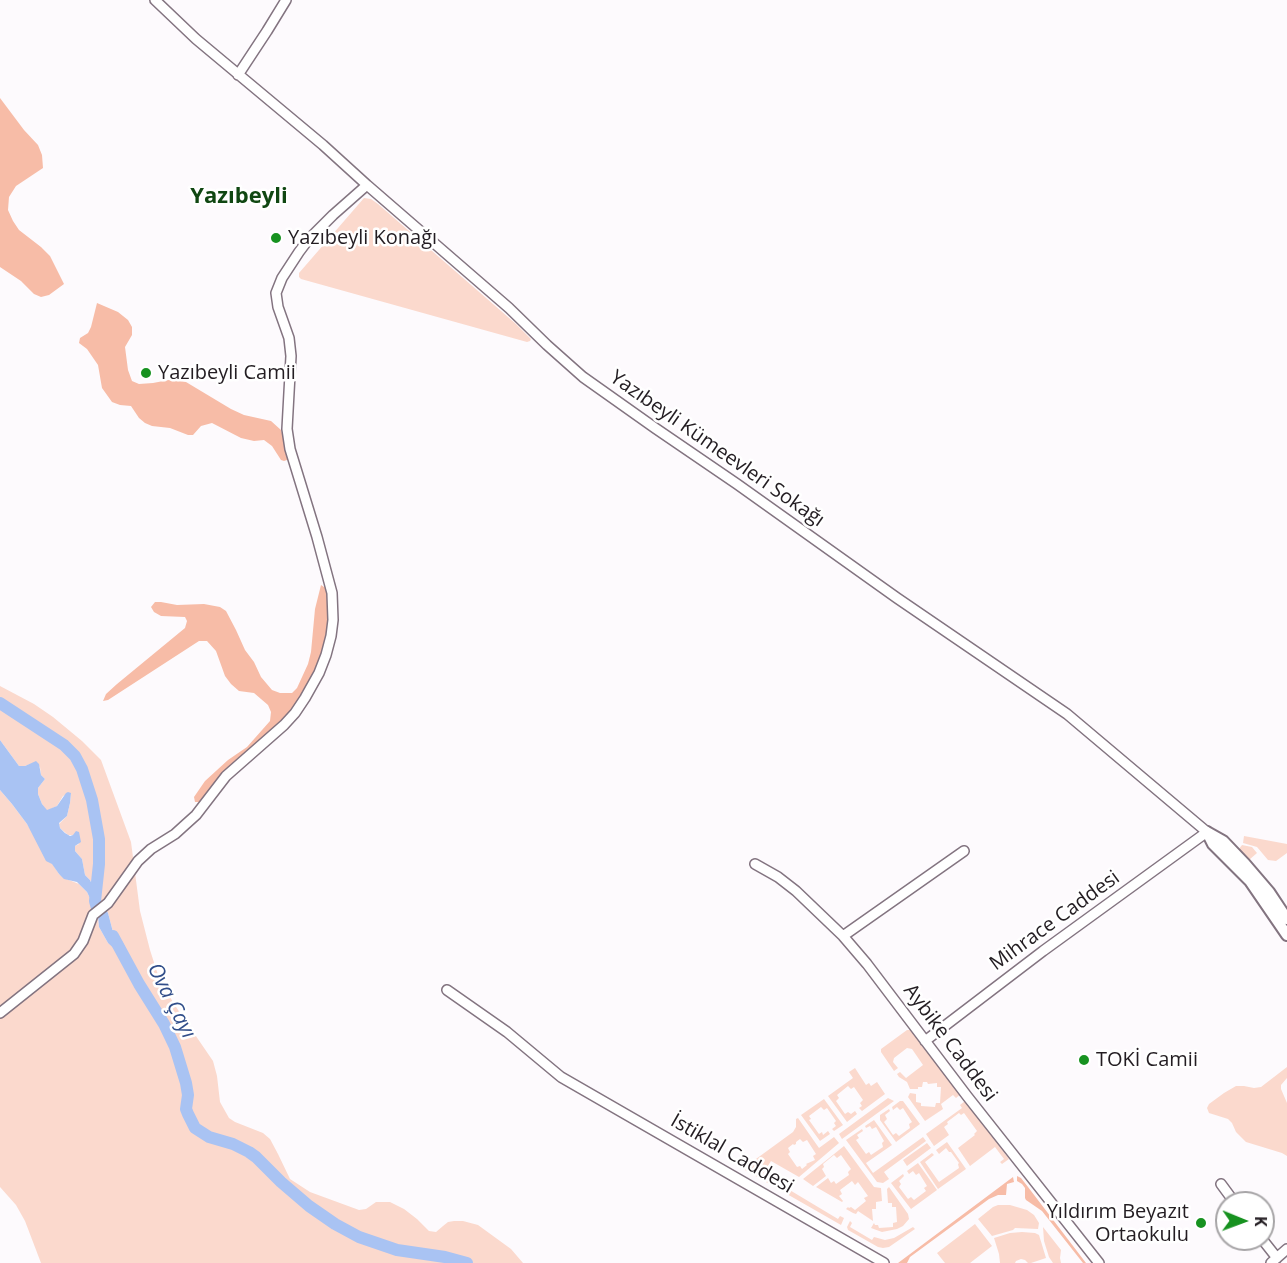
<!DOCTYPE html>
<html>
<head>
<meta charset="utf-8">
<style>
	body { margin:0 }
	#map { position:relative; width:1287px; height:1263px; overflow:hidden; background:#fdfafd; font-family:"Open Sans",sans-serif }
	canvas { display:block }
	.north { position:absolute; left:1215px; top:1191px; width:60px; height:60px; box-sizing:border-box; background:#fff; border:2px solid #a7a5a7; border-radius:50%; rotate:91deg; font-size:16px; font-weight:700; line-height:24px; text-align:center; color:#231d22 }
	.north::after { content:''; display:block; margin:auto; width:21px; height:27px; background:#179220; clip-path:polygon(50% 0,100% 100%,50% 72%,0 100%) }
</style>
</head>
<body>
<div id="map">
<canvas width="1287" height="1263"></canvas>
<div class="north">K</div>
</div>
<script>
const context = document.querySelector('canvas').getContext('2d');
context.lineJoin = 'round';
function paint(path, color) { context.fillStyle = color; context.fill(path, 'evenodd'); }
const shape = rows => new Path2D(rows.map(r => 'M' + r).join(''));
function strokePath(path, color, width, dash) { context.strokeStyle = color; context.lineWidth = width; context.lineCap = dash ? 'butt' : 'round'; context.setLineDash(dash || []); context.stroke(path); }
function drawText(font, color, halo, rows, align = 'center') {
  context.font = font + ' "Open Sans",sans-serif'; context.lineWidth = 5; context.setLineDash([]); context.textBaseline = 'middle'; context.strokeStyle = halo; context.fillStyle = color; for (const [text, x, y, turn = 0] of rows) {
    context.save(); context.translate(x, y); context.rotate((+turn || 0) * Math.PI / 180); context.textAlign = isNaN(turn) ? turn : align; if (halo) context.strokeText(text, 0, 0); context.fillText(text, 0, 0); context.restore();
  }
}
paint(shape([
	[364,198,371,199,378,204,516,324,531,339,530,341,527,342,301,279,299,277,299,273],
	[0,686,34,704,53,717,82,741,101,760,131,842,140,911,150,950,159,978,174,1004,213,1061,217,1076,220,1102,229,1118,235,1122,263,1133,270,1139,278,1154,290,1179,310,1192,359,1210,366,1209,376,1202,390,1202,404,1209,417,1219,429,1231,436,1232,443,1226,448,1222,454,1221,463,1221,478,1225,511,1249,523,1263,41,1263,25,1221,16,1205,0,1187,0,790,12,804,27,824,59,874,64,878,79,884,87,892,98,915,99,927,108,943,126,949,121,941,113,932,108,913,95,891,90,880,85,875,82,859,75,851,75,846,79,844,73,835,68,835,60,828,59,824,67,816,70,803,71,793,63,796,57,806,47,811,42,804,38,794,38,788,45,779,41,775,40,767,33,763,25,766,19,766,0,740],
	[1244,836,1287,844,1287,853,1276,861,1268,860,1257,847,1243,843],
	[1242,845,1252,847,1257,853,1249,860,1239,849],
	[907,1030,911,1030,961,1094,956,1098,953,1095,941,1104,943,1109,925,1121,908,1097,910,1093,916,1094,916,1102,921,1103,921,1106,935,1107,936,1103,940,1103,941,1087,937,1087,937,1083,928,1084,927,1082,923,1082,922,1087,918,1087,918,1089,910,1089,907,1082,899,1077,897,1074,900,1072,906,1078,923,1065,912,1049,907,1048,894,1058,893,1062,898,1068,894,1071,881,1052,881,1049],
	[1287,1067,1287,1078,1281,1085,1281,1089,1287,1103,1287,1156,1282,1153,1246,1142,1236,1132,1232,1123,1228,1119,1209,1113,1207,1108,1209,1104,1224,1093,1236,1086,1244,1086,1254,1088,1261,1087],
	[855,1068,866,1085,869,1083,871,1086,877,1082,885,1094,862,1111,859,1108,862,1106,860,1103,863,1100,854,1087,851,1089,848,1086,837,1095,839,1098,836,1101,845,1114,848,1112,851,1114,855,1111,857,1114,847,1122,828,1096,853,1078,849,1072],
	[888,1098,894,1101,842,1139,839,1134],
	[824,1099,843,1125,834,1131,832,1129,836,1126,834,1123,836,1121,827,1108,824,1110,821,1107,809,1116,811,1119,809,1120,819,1134,822,1132,823,1135,828,1131,830,1134,820,1141,801,1115],
	[900,1101,903,1101,920,1124,896,1142,880,1120,880,1115,889,1109,890,1111,885,1115,887,1119,884,1122,893,1135,896,1133,899,1136,910,1128,909,1124,912,1122,903,1108,900,1110,897,1107,893,1110,892,1107],
	[965,1101,1009,1159,1002,1164,1000,1162,1004,1159,995,1147,970,1166,958,1148,975,1135,974,1134,977,1131,964,1113,961,1115,959,1113,947,1122,948,1124,944,1127,949,1135,934,1146,926,1134,962,1108,960,1105],
	[798,1118,819,1148,834,1137,839,1143,799,1177,771,1161,763,1174,838,1219,840,1216,844,1218,841,1225,745,1170,745,1167,793,1132,796,1127,796,1119],
	[800,1139,803,1142,807,1140,816,1154,813,1156,815,1160,806,1164,807,1165,802,1169,800,1166,797,1167,788,1154,790,1152,788,1148,793,1144,794,1145,796,1144,796,1142],
	[874,1120,892,1145,866,1163,873,1173,923,1137,926,1141,884,1172,889,1179,883,1183,877,1182,846,1140,862,1129,863,1131,857,1135,859,1138,856,1140,866,1154,869,1152,871,1155,883,1147,882,1143,884,1141,876,1127,872,1129,870,1126,866,1128,865,1126],
	[947,1142,966,1169,938,1189,920,1162,932,1153,934,1155,925,1162,939,1182,959,1168,958,1164,959,1163,951,1152,949,1152,946,1148,939,1154,936,1150],
	[927,1143,931,1148,907,1166,903,1160],
	[844,1146,874,1187,881,1188,882,1201,876,1202,876,1209,872,1209,873,1221,858,1211,856,1214,853,1213,846,1209,848,1207,849,1208,851,1207,855,1210,866,1201,864,1198,868,1196,858,1182,855,1185,852,1181,840,1190,842,1194,839,1196,843,1201,842,1202,816,1187,828,1178,831,1183,834,1181,836,1184,849,1175,848,1172,851,1169,841,1155,837,1158,834,1155,823,1164,824,1167,822,1169,826,1176,813,1186,803,1179],
	[918,1163,937,1190,911,1209,891,1183,903,1174,904,1176,899,1181,901,1184,899,1187,908,1199,911,1197,914,1200,926,1191,924,1188,927,1186,919,1173,916,1175,913,1171,909,1174,907,1171],
	[889,1187,908,1214,909,1219,903,1226,897,1229,882,1232,871,1228,874,1223,875,1225,878,1225,879,1228,893,1227,893,1223,897,1222,896,1207,892,1207,892,1203,888,1203,887,1189],
	[998,1205,1010,1205,1027,1210,1034,1215,1039,1223,1038,1229,1015,1228,1013,1230,992,1236,978,1219,993,1207],
	[850,1221,852,1223,850,1227,872,1240,874,1237,885,1240,894,1238,913,1227,915,1229,889,1247,883,1248,878,1247,848,1230,847,1227],
	[975,1224,992,1246,970,1263,945,1263,937,1253],
	[1043,1227,1061,1250,1060,1258,1061,1263,1053,1263,1049,1257,1044,1241],
	[1022,1232,1035,1233,1039,1235,1046,1258,1031,1263,1028,1263,1025,1260,1021,1259,1016,1261,1015,1263,1000,1263,999,1254,994,1238,1010,1233]
]), '#fbd9cd');
paint(shape([
	[0,98,24,130,38,145,42,155,43,168,16,186,9,197,8,210,13,221,19,230,41,247,50,256,64,284,49,295,41,297,34,294,21,281,0,267],
	[97,303,118,312,128,320,132,327,132,335,125,347,128,370,132,381,139,384,153,383,174,379,186,382,231,409,244,415,271,421,281,430,289,457,287,460,284,461,281,460,272,446,264,440,254,441,241,438,212,423,201,426,193,435,188,435,170,428,152,426,145,423,139,418,131,406,120,405,112,402,102,388,98,365,87,349,79,343,80,338,88,333,91,327],
	[321,585,327,589,330,623,320,661,296,707,203,800,199,802,195,802,194,797,205,781,228,760,247,747,270,721,271,712,268,705,254,693,239,691,231,684,225,676,216,651,207,641,199,641,108,700,103,701,106,694,117,684,185,628,187,621,185,617,161,616,154,612,151,607,155,602,161,602,177,605,204,604,220,607,226,611,236,630,245,650,254,662,261,677,272,690,280,693,292,693,297,688,308,664,311,652,315,609],
	[1017,1176,1021,1178,1028,1187,1086,1263,1083,1263,1042,1211,1026,1200,1025,1198,1025,1188,1022,1184,1017,1181],
	[1013,1177,1014,1182,1007,1184,1006,1195,998,1195,989,1199,910,1257,907,1263,898,1263]
]), '#f7bca7');
paint(shape([
	[0,740,19,766,25,766,36,761,39,764,41,775,45,779,38,788,38,794,42,804,47,810,57,806,66,793,68,792,71,793,70,803,67,816,59,823,60,828,65,833,70,836,73,835,76,831,79,832,81,842,75,846,75,851,82,859,85,875,90,880,95,891,108,913,113,932,122,941,126,949,125,951,117,951,108,943,99,927,98,915,87,892,77,882,64,879,59,874,52,864,46,861,27,824,12,804,0,790]
]), '#a9c3f3');
strokePath(shape([
	[0,703,64,745,75,756,82,769,92,800,99,839,99,864,95,901,97,908],
	[113,936,139,984,164,1024,175,1047,186,1083,188,1095,186,1109,188,1114,195,1128,209,1137,233,1144,249,1152,256,1157,281,1182,309,1206,335,1224,359,1237,397,1250,445,1257,467,1263]
]), '#a9c3f3', 12);
const tertiary = shape([
	[155,0,196,39,323,145,367,185,509,308,547,345,583,377,655,428,737,484,897,598,1067,714,1207,832,1043,951,925,1041],
	[238,75,267,31,286,0],
	[755,864,778,877,796,891,843,936,867,964,967,1096,1099,1263],
	[843,936,964,851],
	[447,990,507,1032,561,1077,884,1263],
	[0,1013,74,954,83,941,93,915,108,903,138,861,151,849,175,834,186,824,196,815,226,776,284,725,295,713,305,698,319,673,326,655,331,636,333,620,332,593,317,537,290,449,287,429,291,356,289,338,278,307,276,293,282,278,299,252,308,240,333,215,367,185],
	[1221,1184,1235,1203],
	[1262,1239,1277,1258],
	[1271,1263,1287,1249]
]);
const secondary = shape([
	[1207,832,1213,844,1250,881,1287,935],
	[1207,832,1223,841,1245,864,1269,892,1287,919]
]);
strokePath(tertiary, '#837480', 12);
strokePath(secondary, '#837480', 14);
strokePath(tertiary, '#fff', 9);
strokePath(secondary, '#fff', 10);
for (const [x, y, r, color] of [
	[276,238,6,"#179220"],
	[146,373,6,"#179220"],
	[1084,1060,6,"#179220"],
	[1201,1223,6,"#179220"]
]) { const dot = new Path2D(); dot.arc(x, y, r, 0, 2 * Math.PI); context.fillStyle = color; context.fill(dot); strokePath(dot, '#fff', 2); }
drawText('20px', '#231d22', '#fff', [
	["Yazıbeyli Konağı",288,238],
	["Yazıbeyli Camii",158,373],
	["TOKİ Camii",1096,1060],
	["Yıldırım Beyazıt",1189,1212,"right"],
	["Ortaokulu",1189,1235,"right"]
], 'left');
drawText('20px', '#231d22', '#fff', [
	["Yazıbeyli Kümeevleri Sokağı",717,449,35],
	["Mihrace Caddesi",1055,921,-36],
	["Aybike Caddesi",950,1043,53],
	["İstiklal Caddesi",732,1154,30]
]);
drawText('italic 21px', '#314e8a', '#fff', [
	["Ova Çayı",171,1001,63]
]);
drawText('bold 22px', '#104712', '#fff', [
	["Yazıbeyli",239,197]
]);
</script>
</body>
</html>
